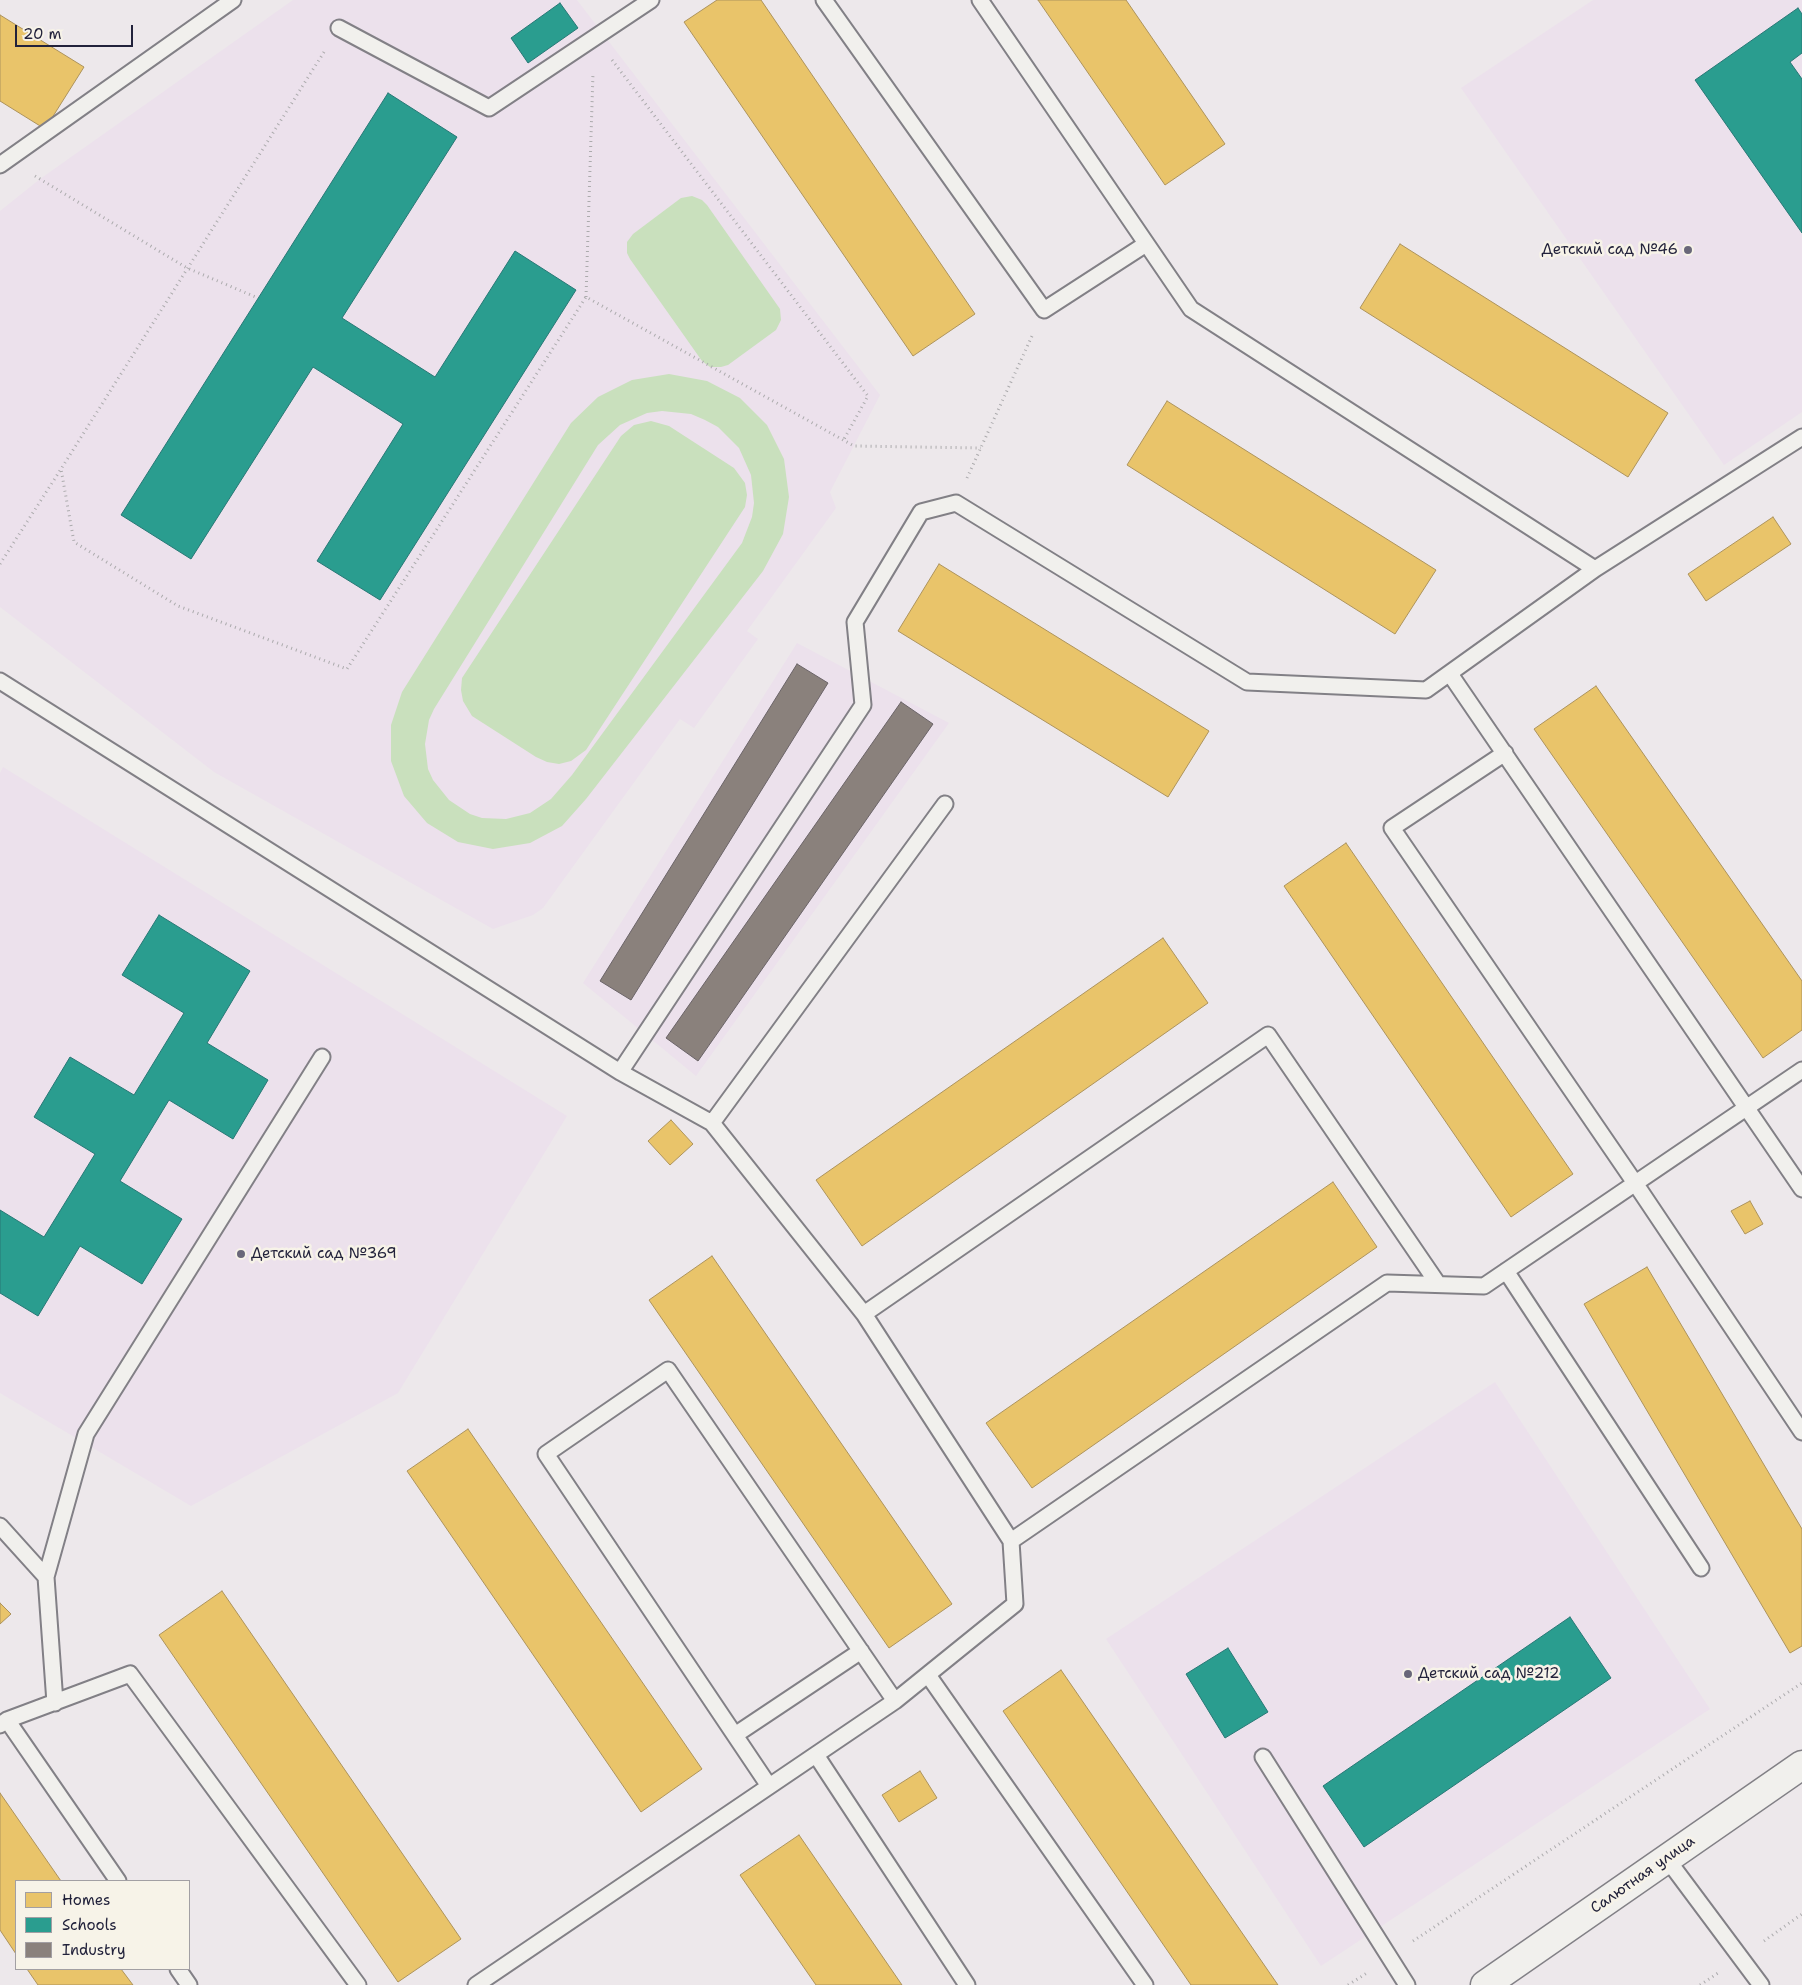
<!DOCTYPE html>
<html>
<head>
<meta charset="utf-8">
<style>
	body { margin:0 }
	#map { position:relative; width:1802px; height:1985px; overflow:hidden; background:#ede8eb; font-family:"Shantell Sans",sans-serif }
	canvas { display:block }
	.legend { position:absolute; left:15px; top:1880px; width:175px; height:90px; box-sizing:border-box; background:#f7f3e8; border:1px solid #a29fa3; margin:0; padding:6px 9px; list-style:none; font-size:15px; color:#22223b }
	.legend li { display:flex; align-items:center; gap:10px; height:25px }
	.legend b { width:25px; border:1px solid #a29fa3 }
	.scale { position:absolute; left:15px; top:25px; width:118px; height:22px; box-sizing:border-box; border:2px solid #22223b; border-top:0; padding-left:6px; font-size:15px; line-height:18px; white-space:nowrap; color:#22223b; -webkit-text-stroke:4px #f7f3e8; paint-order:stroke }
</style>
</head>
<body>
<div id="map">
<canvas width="1802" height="1985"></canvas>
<ul class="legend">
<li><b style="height:14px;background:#e9c46a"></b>Homes</li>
<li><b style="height:14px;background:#2a9d8f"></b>Schools</li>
<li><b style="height:14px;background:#8a817c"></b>Industry</li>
</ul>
<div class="scale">20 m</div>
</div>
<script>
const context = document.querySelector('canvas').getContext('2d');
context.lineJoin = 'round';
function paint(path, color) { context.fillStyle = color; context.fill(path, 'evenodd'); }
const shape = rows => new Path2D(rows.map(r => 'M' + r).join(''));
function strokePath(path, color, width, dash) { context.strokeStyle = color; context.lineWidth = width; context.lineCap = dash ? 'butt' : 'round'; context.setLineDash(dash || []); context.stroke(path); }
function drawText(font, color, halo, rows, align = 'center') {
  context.font = font + ' "Shantell Sans",sans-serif'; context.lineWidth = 5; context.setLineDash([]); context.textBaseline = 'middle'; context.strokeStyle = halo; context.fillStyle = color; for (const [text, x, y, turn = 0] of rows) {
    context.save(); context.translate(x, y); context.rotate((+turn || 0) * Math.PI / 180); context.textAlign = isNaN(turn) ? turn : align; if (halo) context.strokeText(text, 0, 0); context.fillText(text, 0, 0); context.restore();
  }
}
paint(shape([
	[293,0,577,0,880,395,830,492,836,508,747,631,758,639,694,728,680,719,543,908,533,915,493,929,214,772,0,607,0,211,40,179],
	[1593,0,1802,0,1802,412,1724,465,1461,88],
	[797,643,949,723,696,1076,583,983],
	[3,767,567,1116,398,1393,191,1506,0,1393,0,773],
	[1495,1382,1710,1709,1321,1966,1106,1639]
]), '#ece1ec');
paint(shape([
	[692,196,702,200,707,205,780,309,781,320,776,330,728,365,721,367,710,367,702,361,630,259,627,253,627,242,633,234,681,198],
	[669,374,707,381,740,398,767,425,784,459,789,497,783,534,763,571,586,799,562,826,530,843,493,849,458,842,427,823,404,796,391,761,391,725,402,692,571,423,598,397,632,380],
	[662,411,691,414,705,420,718,427,739,448,751,475,754,503,752,517,742,543,572,775,551,799,530,813,506,819,482,818,470,814,449,800,433,780,428,769,425,744,429,720,434,709,598,445,620,425,647,413],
	[651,421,669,426,734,468,745,483,747,495,745,507,586,750,571,761,559,764,547,762,536,757,472,716,463,701,461,690,462,678,621,436,634,425]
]), '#c9e0bd');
const homes = shape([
	[717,0,761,0,975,314,913,356,684,22,717,0],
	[1038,0,1126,0,1225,144,1165,185,1038,0],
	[0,15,84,67,45,129,0,101,0,15],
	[1400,244,1668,413,1628,477,1360,308,1400,244],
	[1167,401,1436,570,1395,634,1127,465,1167,401],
	[1773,517,1791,544,1706,601,1688,574,1773,517],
	[939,564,1209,731,1168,797,898,631,939,564],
	[1596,686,1802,981,1802,1030,1763,1058,1534,729,1596,686],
	[1346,843,1573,1174,1511,1217,1284,886,1346,843],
	[1163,938,1208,1003,862,1246,816,1180,1163,938],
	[671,1120,693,1144,670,1165,648,1141,671,1120],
	[1333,1182,1377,1247,1032,1488,986,1423,1333,1182],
	[1750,1201,1763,1224,1745,1234,1731,1211,1750,1201],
	[712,1256,952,1604,889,1648,649,1300,712,1256],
	[1647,1267,1802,1529,1802,1646,1790,1653,1584,1304,1647,1267],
	[468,1429,702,1769,641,1812,407,1471,468,1429],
	[222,1591,461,1939,398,1982,159,1635,222,1591],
	[0,1603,11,1614,0,1624,0,1603],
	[1061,1670,1278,1985,1191,1985,1003,1711,1061,1670],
	[920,1771,937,1798,899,1822,882,1795,920,1771],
	[0,1793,61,1881,16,1881,16,1954,0,1930,0,1793],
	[799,1835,902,1985,816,1985,740,1875,799,1835],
	[27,1969,121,1969,133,1985,38,1985,27,1969]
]);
paint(homes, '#e9c46a');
strokePath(homes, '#ad935c', 1);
const schools = shape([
	[560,3,578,28,528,63,511,38,560,3],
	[1798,8,1802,14,1802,53,1790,62,1802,79,1802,233,1695,80,1798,8],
	[388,93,457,137,342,318,435,377,515,251,576,290,380,600,317,561,403,424,313,367,191,559,121,515,388,93],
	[159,915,250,971,207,1043,268,1080,233,1139,169,1100,120,1181,182,1219,142,1284,80,1246,38,1316,0,1293,0,1210,44,1237,95,1154,34,1117,70,1057,134,1095,184,1013,122,975,159,915],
	[1570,1617,1611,1678,1364,1847,1323,1786,1570,1617],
	[1228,1648,1268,1712,1225,1738,1186,1674,1228,1648]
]);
paint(schools, '#2a9d8f');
strokePath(schools, '#287876', 1);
const industry = shape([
	[797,664,828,683,631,1000,600,981,797,664],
	[901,702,933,724,698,1061,666,1038,901,702]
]);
paint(industry, '#8a817c');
strokePath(industry, '#6b6468', 1);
const service = shape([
	[824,0,1044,310,1146,244],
	[980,0,1191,309,1595,569],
	[339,28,489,108,651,0],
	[0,165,233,0],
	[1450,674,1802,1189],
	[0,681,620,1072,712,1123,864,1314,1011,1541],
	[1505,753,1392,828,1635,1183,1802,1432],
	[620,1072,863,705,855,622,921,512,956,503,1247,682,1426,690,1595,569,1802,437],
	[712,1123,945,804],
	[1506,1271,1701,1568],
	[864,1314,1268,1035,1438,1284],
	[0,1526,46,1577,55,1703],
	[46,1577,86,1434,322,1057],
	[928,1675,1145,1985],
	[7,1720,118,1881],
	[0,1725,7,1720,130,1674,358,1985],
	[735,1735,861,1651],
	[816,1755,967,1985],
	[1263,1757,1407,1985],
	[769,1786,546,1454,668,1370,895,1701],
	[1667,1859,1761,1985],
	[178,1969,189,1985],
	[476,1985,895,1701,1015,1604,1011,1541,1387,1283,1484,1286,1802,1070]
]);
const tertiary = shape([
	[1485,1985,1802,1765]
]);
strokePath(service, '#828086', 19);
strokePath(tertiary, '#828086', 31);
strokePath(shape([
	[324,52,61,469,74,542,178,606,347,669,586,297,854,446,981,448],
	[612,60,868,396,843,441],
	[35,176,187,268,258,298],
	[586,297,593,73],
	[967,478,1032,336],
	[0,564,61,469],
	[1413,1941,1802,1683],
	[1764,1941,1802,1914],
	[1348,1985,1367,1973],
	[1700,1985,1718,1973]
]), '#acabad', 3, [1, 4]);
strokePath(service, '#f1f0ed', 15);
strokePath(tertiary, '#f1f0ed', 28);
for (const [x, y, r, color] of [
	[1688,250,5,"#696779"],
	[241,1254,5,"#696779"],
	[1408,1674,5,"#696779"]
]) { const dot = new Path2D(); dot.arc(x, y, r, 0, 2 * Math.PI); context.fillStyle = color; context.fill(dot); strokePath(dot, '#f7f3e8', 2); }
drawText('15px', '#22223b', '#f7f3e8', [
	["Детский сад №46",1678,250,"right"],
	["Детский сад №369",251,1254],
	["Детский сад №212",1418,1674]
], 'left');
drawText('15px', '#22223b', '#f7f3e8', [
	["Салютная улица",1643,1875,-35]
]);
</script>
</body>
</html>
